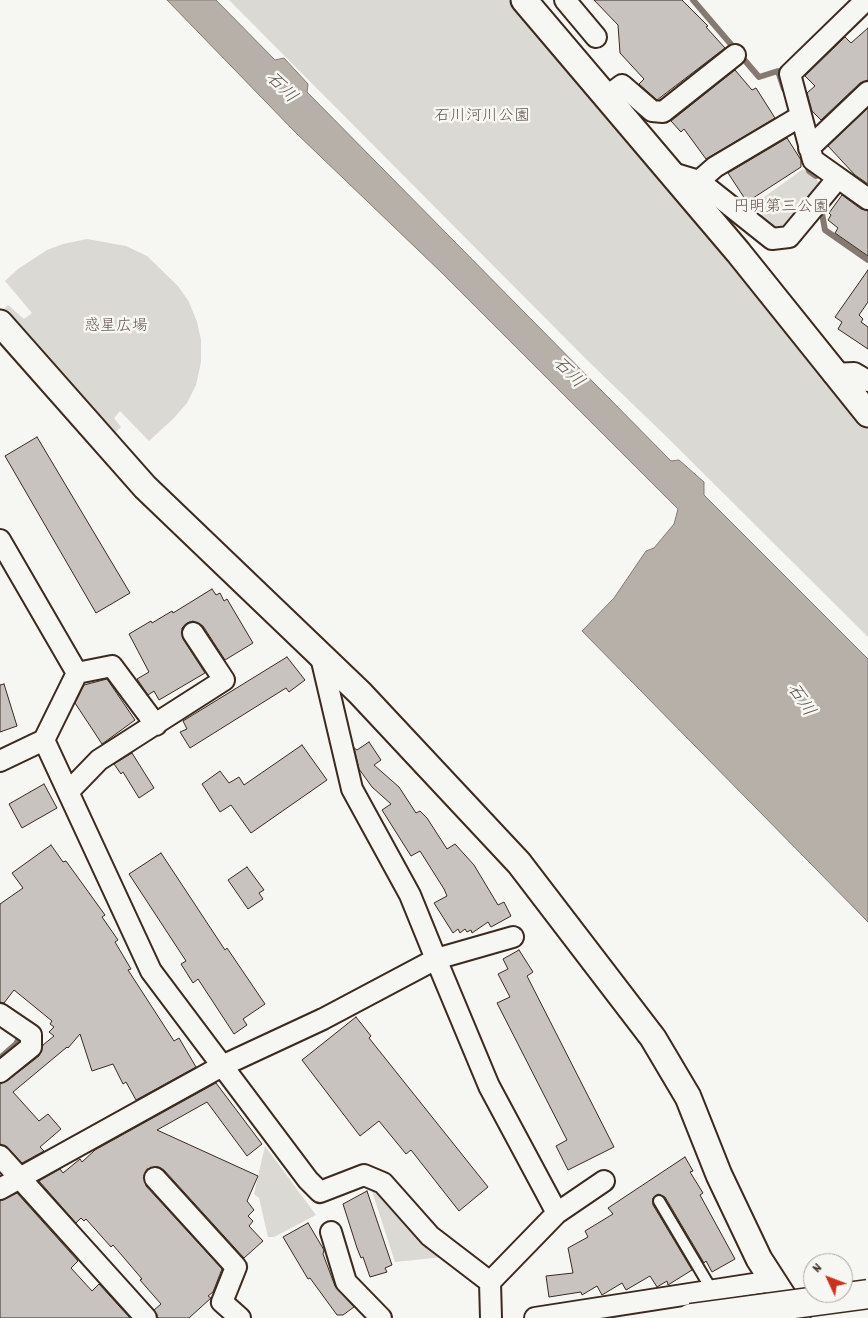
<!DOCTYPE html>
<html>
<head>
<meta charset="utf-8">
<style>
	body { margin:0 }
	#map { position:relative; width:868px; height:1318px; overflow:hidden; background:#f6f6f2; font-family:Dekko,sans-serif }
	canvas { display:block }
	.north { position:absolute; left:803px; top:1253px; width:50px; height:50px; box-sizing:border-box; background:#f6f6f2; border:1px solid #aba49d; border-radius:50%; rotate:313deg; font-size:14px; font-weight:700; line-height:20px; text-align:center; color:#3b2a1e }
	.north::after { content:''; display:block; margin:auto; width:18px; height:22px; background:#c8321e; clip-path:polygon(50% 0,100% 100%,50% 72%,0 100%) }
</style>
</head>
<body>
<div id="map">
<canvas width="868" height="1318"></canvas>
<div class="north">N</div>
</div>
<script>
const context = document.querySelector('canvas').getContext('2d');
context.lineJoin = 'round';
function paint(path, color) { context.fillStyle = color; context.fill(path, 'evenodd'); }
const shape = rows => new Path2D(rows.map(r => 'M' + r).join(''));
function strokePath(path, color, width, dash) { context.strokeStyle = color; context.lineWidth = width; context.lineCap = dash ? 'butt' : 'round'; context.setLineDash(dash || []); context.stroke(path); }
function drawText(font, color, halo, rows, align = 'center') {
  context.font = font + ' Dekko,"Klee One",sans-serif'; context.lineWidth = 5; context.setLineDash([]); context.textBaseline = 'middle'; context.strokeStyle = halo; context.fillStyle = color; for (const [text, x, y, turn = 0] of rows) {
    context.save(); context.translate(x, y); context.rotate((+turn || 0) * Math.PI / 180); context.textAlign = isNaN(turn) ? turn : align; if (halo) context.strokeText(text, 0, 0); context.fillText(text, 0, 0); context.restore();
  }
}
paint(shape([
	[229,0,509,0,534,32,596,97,868,430,868,637,672,442,587,360],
	[803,169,823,185,790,227,778,230,749,208],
	[87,239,126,246,147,256,178,286,189,302,197,322,201,340,201,362,196,385,187,403,174,418,149,441,120,411,114,418,121,427,113,435,2,312,8,305,24,319,32,313,5,281,18,269,47,250,63,244],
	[265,1146,316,1215,274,1237,268,1237,259,1198,254,1194],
	[371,1188,411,1232,443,1257,395,1262]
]), '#dad9d3');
const water = shape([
	[167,0,216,0,275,60,284,58,308,84,307,92,671,461,679,460,704,482,704,495,868,659,868,922,582,631,614,598,646,551,654,548,674,524,678,509,441,272,296,133,167,0]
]);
paint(water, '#b6b0a9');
strokePath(water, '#857a71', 1);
strokePath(shape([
	[693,0,759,77,778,71,784,89],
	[806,162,809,171,816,176],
	[821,208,825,230,868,260],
	[0,1058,16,1044,20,1036,17,1034]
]), '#857a71', 6);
const building = shape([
	[594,0,682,0,708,26,706,27,725,48,657,100,639,84,644,79,620,53,618,25,594,0],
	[868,28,868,80,860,83,821,120,812,111,807,93,815,86,805,76,845,37,851,43,868,28],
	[735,70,752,90,756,88,775,118,706,159,684,129,681,132,671,121,735,70],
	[868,108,868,184,855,175,828,146,868,108],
	[787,138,801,160,801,167,747,202,728,173,787,138],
	[842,195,861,209,868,211,868,256,835,233,838,228,828,220,831,215,829,213,842,195],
	[868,270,868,302,859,315,863,319,861,322,868,327,868,349,838,329,842,322,835,317,868,270],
	[37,437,130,593,96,613,5,456,37,437],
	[212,589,216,595,220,593,224,601,227,599,253,643,225,660,203,626,193,621,187,623,182,628,183,639,205,673,159,700,154,691,148,695,137,679,149,672,129,634,151,621,152,623,172,611,173,613,212,589],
	[287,657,305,680,289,692,286,688,190,748,180,732,187,729,183,721,287,657],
	[107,679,135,720,102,744,75,703,84,685,107,679],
	[4,684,17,726,0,732,0,685,4,684],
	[369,742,381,760,374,765,399,787,416,813,420,811,427,818,447,849,455,844,474,865,498,905,504,902,511,916,491,927,488,922,472,933,471,930,467,932,465,929,460,933,458,929,453,933,434,903,447,896,444,889,420,851,411,856,382,810,391,804,372,787,359,769,354,748,357,750,369,742],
	[302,745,327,780,251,833,231,805,220,812,202,784,220,771,229,783,239,777,244,785,302,745],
	[132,753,154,788,139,798,123,772,121,774,114,764,132,753],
	[44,784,57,808,22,828,9,804,44,784],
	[51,845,63,862,66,861,105,915,102,917,118,940,115,942,131,969,128,970,174,1041,179,1038,196,1067,136,1100,126,1082,123,1084,113,1064,92,1071,80,1034,68,1048,67,1047,13,1092,39,1121,48,1114,61,1129,40,1147,44,1151,22,1163,8,1148,0,1144,0,1084,7,1081,39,1056,43,1045,54,1036,49,1032,54,1027,50,1024,52,1021,14,990,4,1003,0,1002,0,904,23,888,12,873,51,845],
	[161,853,225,950,227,948,265,1004,243,1019,247,1025,234,1034,198,979,193,983,181,964,186,961,129,874,161,853],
	[247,867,264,890,259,893,263,899,248,909,228,880,247,867],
	[519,950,533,972,527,976,614,1147,568,1170,556,1146,567,1140,497,1003,510,997,498,974,508,969,503,959,519,950],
	[356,1017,371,1036,369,1038,488,1187,459,1211,411,1150,406,1154,379,1121,360,1136,302,1060,356,1017],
	[216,1083,262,1144,247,1156,207,1102,157,1130,258,1176,247,1201,254,1210,248,1216,253,1221,249,1226,263,1241,244,1258,164,1170,158,1167,147,1169,144,1175,146,1186,222,1269,213,1292,208,1296,211,1298,189,1318,158,1318,154,1310,161,1304,140,1280,142,1279,113,1245,111,1247,86,1219,84,1221,81,1218,76,1223,39,1181,60,1169,63,1173,80,1159,82,1162,95,1150,216,1083],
	[685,1157,693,1171,690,1172,703,1193,700,1195,735,1259,712,1272,706,1261,704,1263,665,1197,658,1194,653,1198,653,1205,692,1270,668,1285,667,1281,657,1287,650,1276,626,1290,622,1283,602,1295,597,1286,582,1295,581,1292,549,1297,546,1276,573,1273,568,1248,588,1237,585,1231,613,1214,608,1208,685,1157],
	[367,1191,392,1265,385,1268,387,1272,370,1277,363,1257,361,1258,357,1248,343,1204,367,1191],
	[17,1193,78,1261,71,1268,92,1291,99,1284,130,1318,0,1318,0,1201,17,1193],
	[308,1223,324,1250,323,1254,335,1286,354,1307,343,1315,337,1315,310,1278,308,1279,283,1237,308,1223]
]);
paint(building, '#c8c3be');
strokePath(building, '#3b2a1e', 1);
const service = shape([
	[659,1201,713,1292]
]);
const minor = shape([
	[565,0,596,37],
	[862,4,790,74,813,160,868,199],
	[606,97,622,85,652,111,663,112,735,55],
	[809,148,868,92],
	[669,172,699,181,772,239,789,237,838,178],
	[699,181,715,167,801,116],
	[833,374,854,373,868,381],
	[0,540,77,673,44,740],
	[77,673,112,666,156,725],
	[0,761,44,740,151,971,308,1180,320,1192,364,1175,383,1183,430,1236,490,1282,491,1318],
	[69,791,99,760,224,680,193,633],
	[513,937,436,959,489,1086,557,1213],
	[0,1014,31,1035,31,1047,0,1072],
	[0,1156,146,1318],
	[155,1178,236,1267,222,1302,240,1318],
	[0,1189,222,1066,323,1019,436,959,410,895,352,789,321,657],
	[331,1232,346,1282,381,1318],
	[490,1282,557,1213,604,1181],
	[535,1318,773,1281]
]);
const tertiary = shape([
	[524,0,738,252,868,414],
	[0,323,145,487,360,693,519,863,653,1038,688,1097,719,1175,759,1259,797,1318]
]);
strokePath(service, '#3b2a1e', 14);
strokePath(minor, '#3b2a1e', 24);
strokePath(tertiary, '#3b2a1e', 29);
strokePath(service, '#f6f6f2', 10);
strokePath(minor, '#f6f6f2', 20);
strokePath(tertiary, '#f6f6f2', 25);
const motorwayBridge = shape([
	[691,1318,868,1294]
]);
strokePath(motorwayBridge, '#3b2a1e', 31, []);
strokePath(motorwayBridge, '#f6f6f2', 28);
drawText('16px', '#63564b', '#f6f6f2', [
	["石川河川公園",482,118],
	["円明第三公園",781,209],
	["惑星広場",116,328]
]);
drawText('italic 18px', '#605248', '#f6f6f2', [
	["石川",280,89,45],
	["石川",567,374,45],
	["石川",799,701,57]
]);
</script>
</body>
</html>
